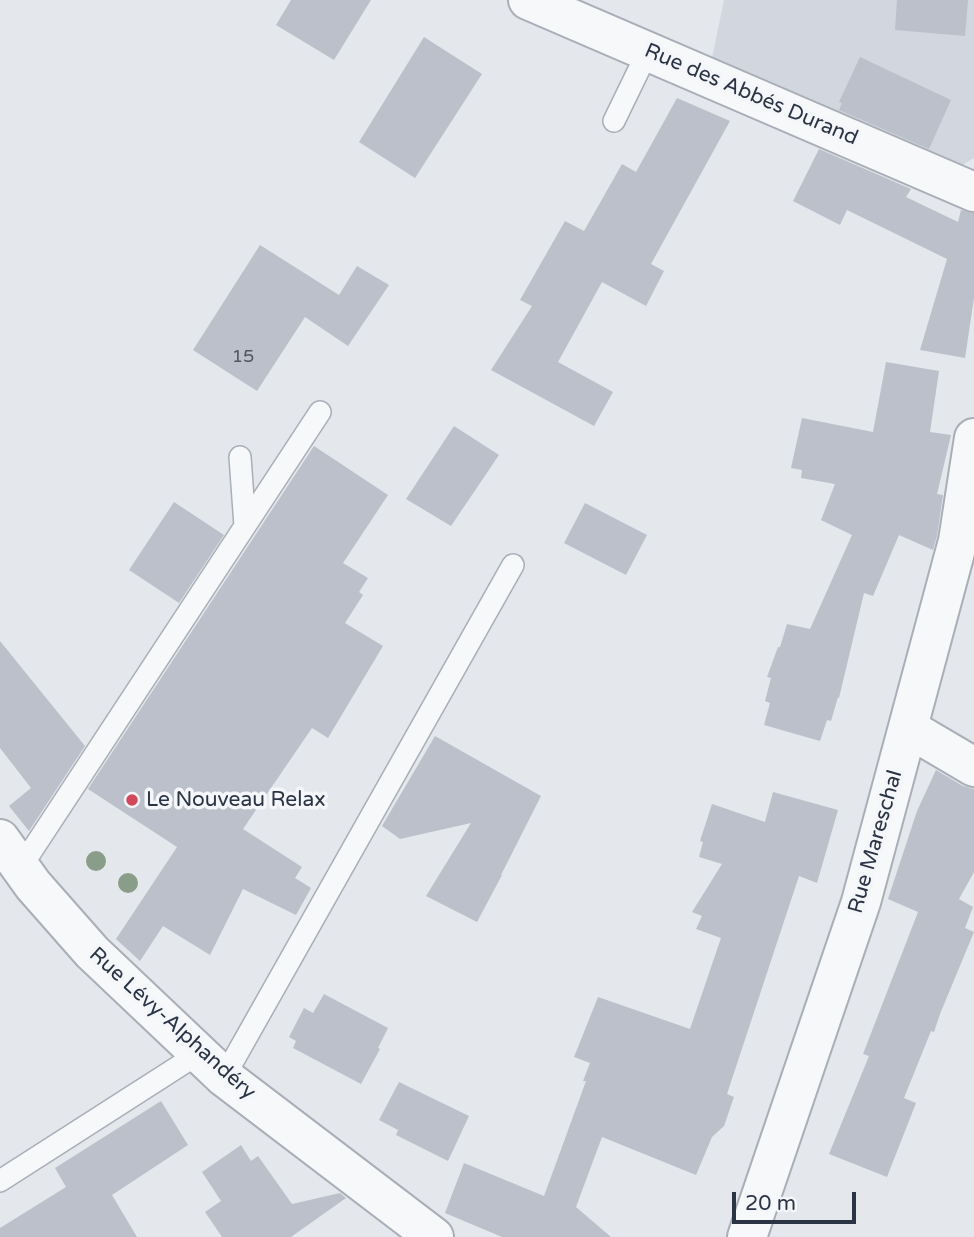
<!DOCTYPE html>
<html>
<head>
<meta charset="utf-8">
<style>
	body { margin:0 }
	#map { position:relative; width:974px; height:1237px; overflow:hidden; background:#e4e7ec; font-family:"Varela Round",sans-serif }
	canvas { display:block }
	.scale { position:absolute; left:732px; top:1192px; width:124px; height:32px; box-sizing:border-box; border:4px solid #2b3445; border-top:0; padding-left:9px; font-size:21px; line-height:24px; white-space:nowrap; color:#2b3445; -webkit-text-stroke:5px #f4f6f9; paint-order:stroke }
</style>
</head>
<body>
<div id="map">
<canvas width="974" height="1237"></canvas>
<div class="scale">20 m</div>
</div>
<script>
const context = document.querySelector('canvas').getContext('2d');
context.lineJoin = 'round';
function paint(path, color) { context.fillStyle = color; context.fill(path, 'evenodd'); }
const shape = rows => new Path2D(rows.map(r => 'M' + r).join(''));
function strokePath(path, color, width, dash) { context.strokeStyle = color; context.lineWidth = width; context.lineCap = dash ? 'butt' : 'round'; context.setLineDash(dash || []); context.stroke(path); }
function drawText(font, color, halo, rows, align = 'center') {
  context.font = font + ' "Varela Round",sans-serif'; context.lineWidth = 7; context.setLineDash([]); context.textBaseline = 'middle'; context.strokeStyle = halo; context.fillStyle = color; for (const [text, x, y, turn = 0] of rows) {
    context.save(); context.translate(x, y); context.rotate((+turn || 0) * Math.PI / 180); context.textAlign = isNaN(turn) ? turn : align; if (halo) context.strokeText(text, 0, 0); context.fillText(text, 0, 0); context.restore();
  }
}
paint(shape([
	[724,0,974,0,974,158,956,169,712,58]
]), '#d2d6de');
paint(shape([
	[291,0,371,0,334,60,276,25],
	[897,0,968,0,965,36,895,30],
	[424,37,482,74,415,178,359,142],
	[860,57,951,100,929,149,839,110,842,103,839,102],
	[677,98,730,121,651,264,664,271,646,306,602,282,558,362,613,392,594,426,491,370,532,306,520,300,565,221,584,231,622,164,636,172],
	[819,149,911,189,906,197,958,222,961,210,974,213,974,298,965,358,920,350,947,259,847,210,840,225,793,201],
	[260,245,339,295,357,266,389,285,348,346,305,317,257,391,193,350],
	[886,362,939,371,930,432,951,435,937,494,943,495,937,536,933,550,899,535,873,596,864,593,839,698,838,697,831,721,827,720,820,741,764,725,770,703,765,701,771,678,767,677,778,647,780,647,787,624,810,629,852,535,821,520,835,484,801,478,802,470,791,468,802,418,873,432],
	[454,426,499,455,451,526,406,499],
	[314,446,388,495,343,563,368,578,359,592,363,595,345,623,383,646,328,738,312,728,243,829,302,867,295,878,311,888,296,915,243,889,210,955,163,926,140,961,116,939,177,847,88,789],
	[174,502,224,535,179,603,129,570],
	[585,503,647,535,626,575,564,543],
	[0,641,85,746,29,831,9,806,31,788,0,748],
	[435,736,541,796,501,875,502,875,477,922,426,896,471,823,400,839,382,826],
	[936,770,963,786,974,789,974,872,959,899,973,907,965,928,974,932,940,1014,934,1032,931,1031,904,1098,916,1103,887,1177,829,1154,869,1056,863,1054,918,912,888,899,917,811],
	[773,792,838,810,817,883,799,876,727,1094,734,1097,724,1126,712,1137,696,1175,602,1137,576,1207,611,1237,502,1237,445,1213,464,1163,544,1196,586,1081,583,1081,590,1063,574,1057,598,997,690,1029,721,938,696,929,702,916,692,912,722,864,699,857,703,842,700,841,712,804,765,822],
	[324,994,388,1028,378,1048,380,1049,361,1084,293,1048,296,1041,289,1037,304,1008,313,1013],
	[399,1082,469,1116,448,1161,396,1135,398,1130,379,1120],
	[161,1101,188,1145,112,1195,137,1237,0,1237,0,1228,66,1187,55,1168],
	[241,1145,251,1161,258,1156,292,1204,340,1193,346,1198,291,1237,222,1237,205,1212,221,1201,202,1172]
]), '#bbc0ca');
const lane = shape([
	[614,121,648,51],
	[240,457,245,526],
	[21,867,320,412],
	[224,1077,513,565],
	[0,1181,198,1054]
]);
const street = shape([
	[528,0,974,192],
	[908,728,974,767],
	[0,839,33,885,92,952,224,1077,434,1237],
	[747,1237,861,902,958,541,974,438]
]);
strokePath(lane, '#a9aeb7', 24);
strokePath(street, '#a9aeb7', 42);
strokePath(lane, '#f7f8fa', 21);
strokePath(street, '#f7f8fa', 38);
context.fillStyle = '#899d89';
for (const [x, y] of [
	[96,861],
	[128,883]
]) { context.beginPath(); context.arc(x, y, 10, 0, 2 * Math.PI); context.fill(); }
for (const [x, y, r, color] of [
	[132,800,7,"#d1495b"]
]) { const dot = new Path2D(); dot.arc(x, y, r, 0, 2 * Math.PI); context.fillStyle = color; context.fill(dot); strokePath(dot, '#f4f6f9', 2.5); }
drawText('18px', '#4f5766', null, [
	["15",243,357]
]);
drawText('21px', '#2b3445', '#f4f6f9', [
	["Rue des Abbés Durand",751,95,23],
	["Rue Mareschal",876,842,-74],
	["Rue Lévy-Alphandéry",172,1024,42]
]);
drawText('21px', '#2b3445', '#f4f6f9', [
	["Le Nouveau Relax",146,800]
], 'left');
</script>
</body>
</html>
